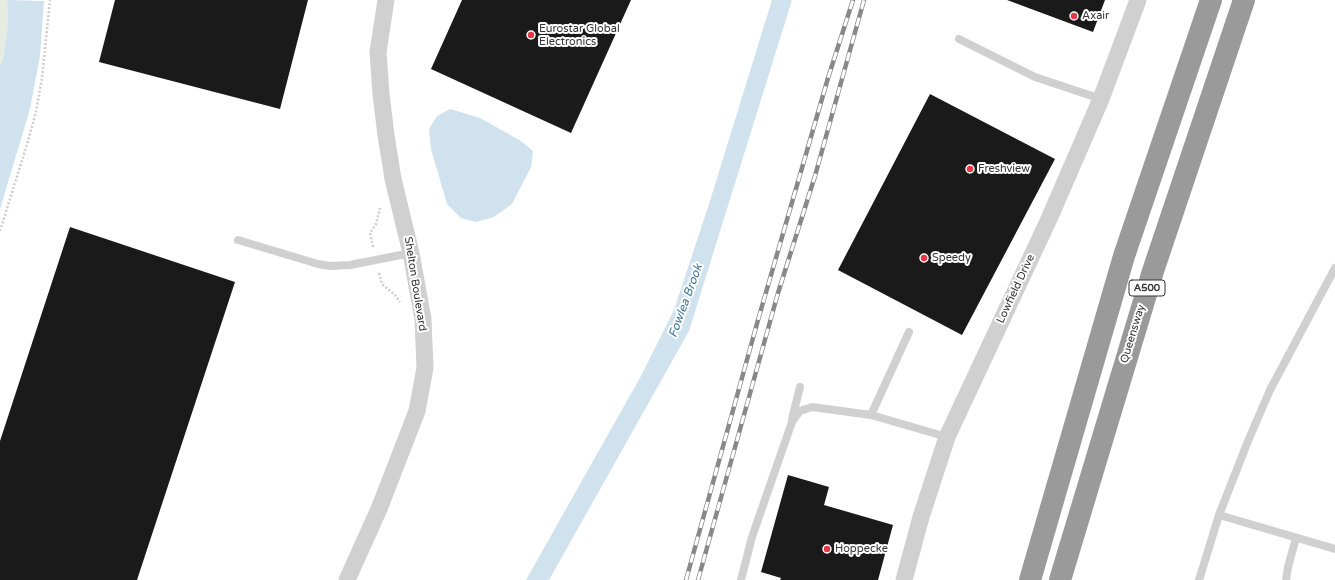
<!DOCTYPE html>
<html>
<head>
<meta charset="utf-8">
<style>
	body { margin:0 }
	canvas { display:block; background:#fff }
</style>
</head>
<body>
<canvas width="1335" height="580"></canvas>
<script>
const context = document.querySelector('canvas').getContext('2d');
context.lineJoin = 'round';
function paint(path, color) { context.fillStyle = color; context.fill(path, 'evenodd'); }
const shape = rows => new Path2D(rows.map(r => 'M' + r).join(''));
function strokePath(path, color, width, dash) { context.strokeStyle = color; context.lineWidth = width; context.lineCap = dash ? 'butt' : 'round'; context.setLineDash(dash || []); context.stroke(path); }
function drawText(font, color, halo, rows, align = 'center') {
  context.font = font + ' "Varela Round",sans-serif'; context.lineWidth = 4; context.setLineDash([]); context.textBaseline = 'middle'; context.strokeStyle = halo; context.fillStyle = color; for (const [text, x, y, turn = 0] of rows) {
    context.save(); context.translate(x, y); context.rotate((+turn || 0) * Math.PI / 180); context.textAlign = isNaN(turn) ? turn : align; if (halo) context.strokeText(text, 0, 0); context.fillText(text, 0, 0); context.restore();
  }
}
paint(shape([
	[0,0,7,0,8,16,7,32,0,73]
]), '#e6ecdf');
paint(shape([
	[7,0,44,1,40,56,30,109,0,209,0,68,3,58,7,32,8,16],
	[772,0,792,0,689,331,549,580,526,580,641,376,674,310,709,204],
	[450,109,480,118,521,141,533,151,531,167,512,204,494,217,476,222,461,218,447,204,431,149,429,129,437,116]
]), '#cfe2ee');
paint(shape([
	[115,0,308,0,280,109,99,62],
	[462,0,631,0,571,133,431,69],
	[1007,0,1105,0,1093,32],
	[930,94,1055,159,962,335,838,270],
	[70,227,235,282,137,580,0,580,0,441],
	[788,475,829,487,824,505,893,525,878,580,780,580,781,578,761,572]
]), '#1a1a1a');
strokePath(shape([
	[0,231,28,141,36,112,42,78,50,0],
	[373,247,370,233,376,224,380,208],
	[379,273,382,284,395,295,400,302]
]), '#cdcdcd', 2.5, [2, 2]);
strokePath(shape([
	[959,39,1035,77,1101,99],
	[238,240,318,264,330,266,350,265,411,253],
	[871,415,909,332],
	[792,419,800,387],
	[1219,515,1335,549],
	[741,580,752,537,792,422,800,411,812,407,871,415,947,437],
	[1199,580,1219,515,1248,441,1270,390,1335,268],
	[1286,580,1288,567,1296,538]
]), '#d0d0d0', 8);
strokePath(shape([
	[347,580,379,509,417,411,425,368,423,319,411,253,393,179,386,135,381,94,378,52,386,0],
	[904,580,921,517,947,437,1049,219,1101,99,1138,0]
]), '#d0d0d0', 17);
strokePath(shape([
	[1030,580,1124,256,1211,0],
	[1060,580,1153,271,1244,0]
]), '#9a9a9a', 22);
const rail = shape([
	[686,580,758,320,828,78,853,0],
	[698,580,778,293,815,176,864,0]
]);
strokePath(rail, '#888', 4.5);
strokePath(rail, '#fff', 3, [9]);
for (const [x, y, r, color] of [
	[1074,16,4,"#e63946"],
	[531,35,4,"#e63946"],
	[970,169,4,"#e63946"],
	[924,258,4,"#e63946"],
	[827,549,4,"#e63946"]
]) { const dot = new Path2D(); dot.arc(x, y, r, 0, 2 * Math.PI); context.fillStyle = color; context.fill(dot); strokePath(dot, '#fff', 1.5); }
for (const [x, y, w] of [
	[1147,288,36]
]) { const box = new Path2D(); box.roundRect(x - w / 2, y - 8, w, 16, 3); context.fillStyle = '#fff'; context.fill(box); strokePath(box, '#333', 1); }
drawText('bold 10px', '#333', null, [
	["A500",1147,288]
]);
drawText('11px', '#333', '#fff', [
	["Axair",1082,16],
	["Eurostar Global",539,29],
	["Electronics",539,42],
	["Freshview",978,169],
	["Speedy",932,258],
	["Hoppecke",835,549]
], 'left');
drawText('11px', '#333', '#fff', [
	["Shelton Boulevard",415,284,81],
	["Lowfield Drive",1016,289,-65],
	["Queensway",1133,334,-73]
]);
drawText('italic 12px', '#3f7597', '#fff', [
	["Fowlea Brook",686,301,-70]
]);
</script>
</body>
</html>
